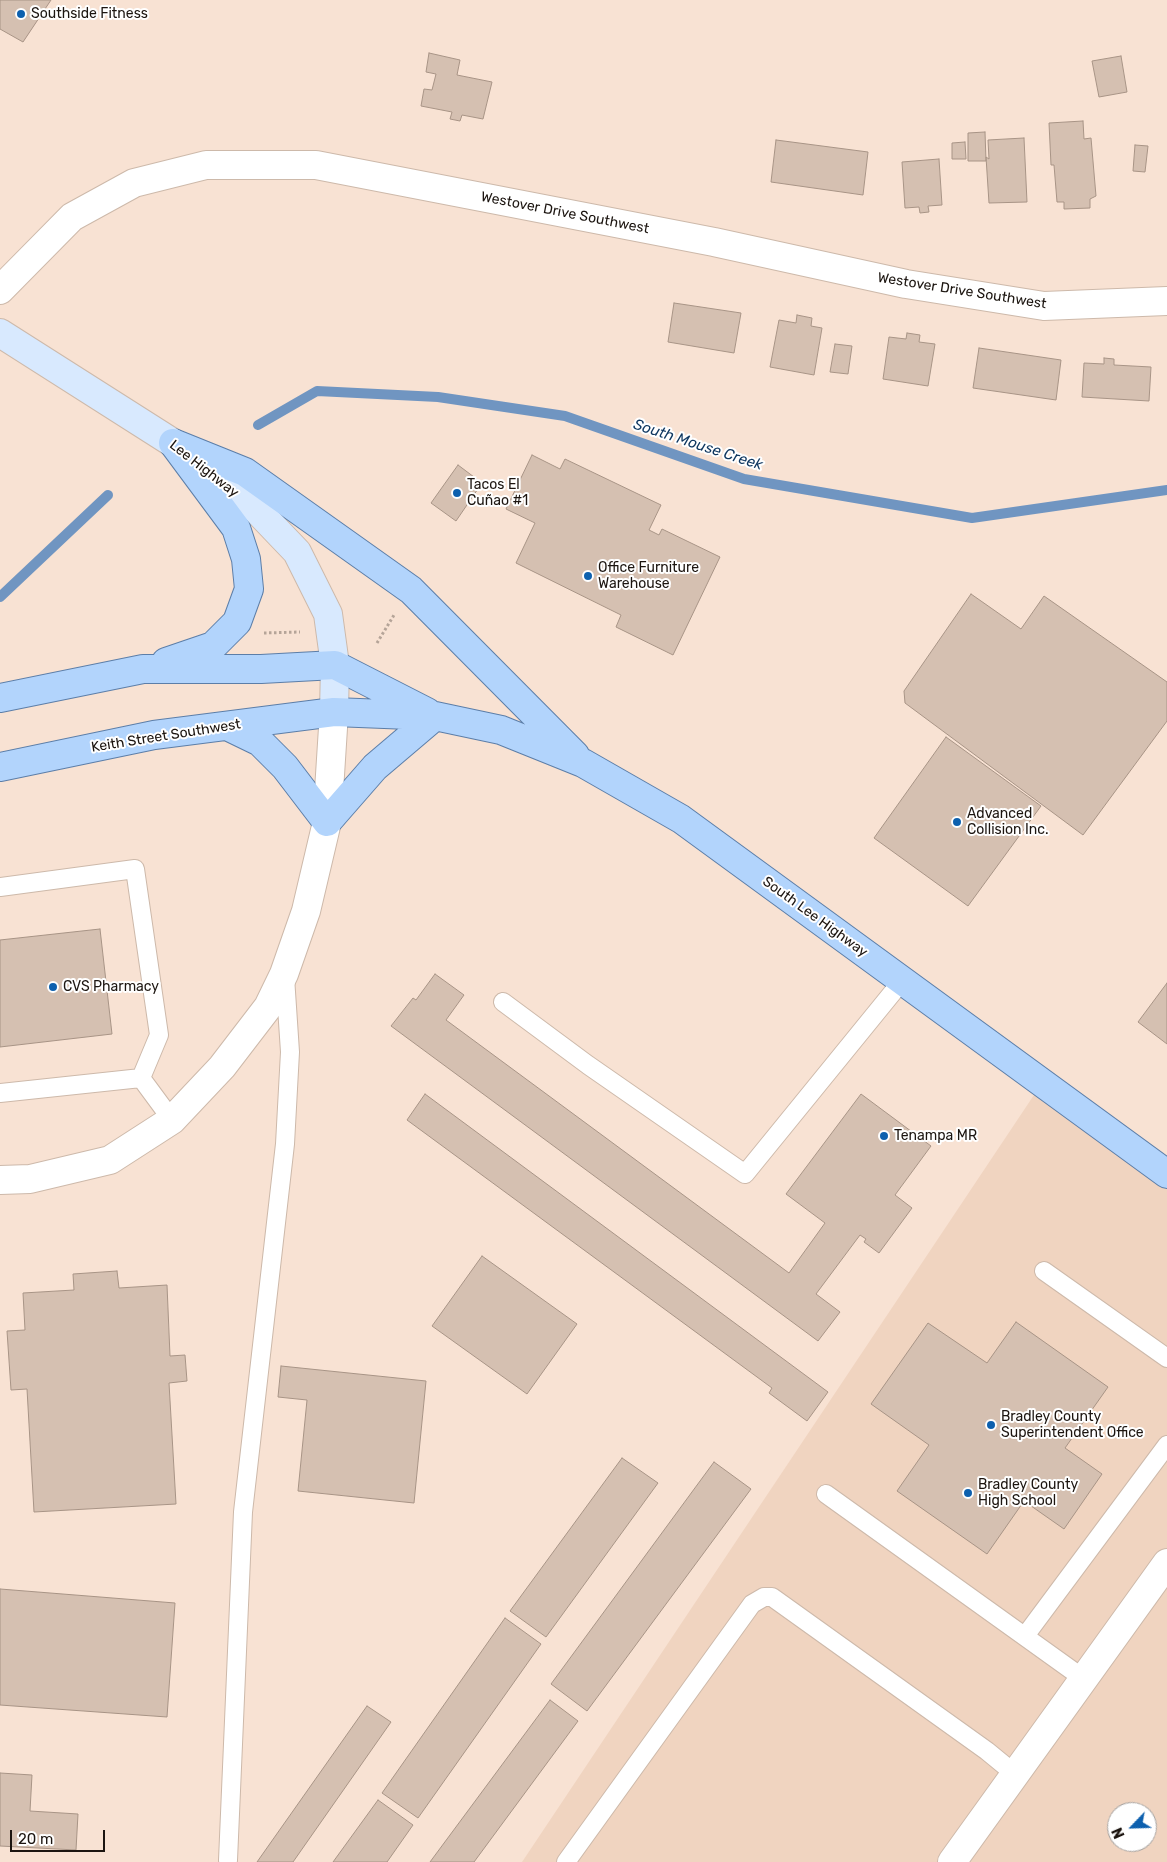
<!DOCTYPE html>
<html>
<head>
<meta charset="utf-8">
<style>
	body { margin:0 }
	#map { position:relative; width:1167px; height:1862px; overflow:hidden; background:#f8e2d3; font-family:Rubik,sans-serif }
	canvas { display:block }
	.north { position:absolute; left:1107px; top:1802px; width:50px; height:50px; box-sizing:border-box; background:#fff; border:1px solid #a4a19f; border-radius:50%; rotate:246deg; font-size:14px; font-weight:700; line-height:20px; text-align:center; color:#1c1510 }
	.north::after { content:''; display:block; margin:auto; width:18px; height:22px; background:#0d60ae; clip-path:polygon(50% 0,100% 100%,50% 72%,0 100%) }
	.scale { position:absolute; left:10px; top:1830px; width:95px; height:22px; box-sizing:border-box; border:2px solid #1c1510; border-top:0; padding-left:6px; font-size:15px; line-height:18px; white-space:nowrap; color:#1c1510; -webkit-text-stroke:4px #fff; paint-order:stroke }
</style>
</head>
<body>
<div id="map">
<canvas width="1167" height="1862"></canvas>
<div class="north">N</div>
<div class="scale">20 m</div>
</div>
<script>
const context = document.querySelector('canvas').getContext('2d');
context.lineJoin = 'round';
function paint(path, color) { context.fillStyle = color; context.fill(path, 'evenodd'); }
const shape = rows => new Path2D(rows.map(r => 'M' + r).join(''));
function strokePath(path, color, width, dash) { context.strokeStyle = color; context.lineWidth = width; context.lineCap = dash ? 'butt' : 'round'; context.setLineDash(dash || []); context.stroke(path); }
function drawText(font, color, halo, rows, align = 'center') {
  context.font = font + ' Rubik,sans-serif'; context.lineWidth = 4; context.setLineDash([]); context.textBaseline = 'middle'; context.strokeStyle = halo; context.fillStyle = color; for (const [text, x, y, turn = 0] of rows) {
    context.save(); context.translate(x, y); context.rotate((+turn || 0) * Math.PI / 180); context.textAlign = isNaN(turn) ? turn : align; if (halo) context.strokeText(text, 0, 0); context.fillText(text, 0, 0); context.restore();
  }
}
paint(shape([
	[1042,1083,1167,1175,1167,1862,522,1862],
	[1117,1812,1147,1812,1147,1842,1117,1842]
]), '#f0d4c0');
strokePath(shape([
	[258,425,317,391,438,397,565,416,744,479,972,518,1167,490],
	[0,597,108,495]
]), '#7095c1', 10);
const building = shape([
	[0,0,51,0,23,42,0,29,0,0],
	[429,53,460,60,457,75,492,82,483,119,462,115,460,121,450,119,452,112,421,106,424,89,432,90,436,74,426,72,429,53],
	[1121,56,1127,92,1099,97,1092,61,1121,56],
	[1083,121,1084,139,1091,138,1096,196,1090,199,1090,208,1064,209,1064,202,1057,202,1054,165,1051,165,1049,123,1083,121],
	[985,132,986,161,968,161,968,133,985,132],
	[1024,138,1027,202,989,203,986,157,989,159,988,140,1024,138],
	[776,140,868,152,863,195,771,182,776,140],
	[965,142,966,159,952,159,952,143,965,142],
	[1135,145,1148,146,1145,172,1133,171,1135,145],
	[939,159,942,205,928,206,929,212,920,213,919,207,905,208,902,162,939,159],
	[674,303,741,313,734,353,668,342,674,303],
	[797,315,812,318,811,326,822,328,814,375,770,367,779,320,796,323,797,315],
	[907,333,920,335,919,342,935,344,928,386,883,379,889,337,906,339,907,333],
	[835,344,852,346,848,374,830,372,835,344],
	[979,348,1061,360,1056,400,973,388,979,348],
	[1104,358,1114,359,1114,365,1151,367,1149,401,1082,397,1084,363,1104,364,1104,358],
	[532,455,560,469,565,459,661,505,649,530,659,535,662,529,720,557,673,655,616,627,621,615,516,563,535,523,506,509,532,455],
	[458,465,482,483,456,521,431,503,458,465],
	[971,594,1021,629,1044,596,1167,682,1167,721,1083,835,905,703,904,691,971,594],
	[946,737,1041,806,968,906,874,838,946,737],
	[100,929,112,1034,0,1047,0,940,100,929],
	[435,974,464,995,446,1020,789,1273,825,1223,786,1194,861,1094,931,1146,895,1195,912,1208,879,1253,864,1242,866,1239,860,1235,816,1294,840,1312,818,1341,391,1026,413,998,416,1000,435,974],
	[1167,983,1167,1044,1138,1022,1167,983],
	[425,1094,828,1392,807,1421,769,1393,772,1388,407,1120,425,1094],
	[482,1256,577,1324,527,1394,432,1326,482,1256],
	[117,1271,119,1288,167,1285,170,1356,185,1355,187,1381,169,1383,176,1504,34,1512,27,1389,11,1390,7,1331,25,1330,23,1293,74,1290,73,1274,117,1271],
	[1016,1322,1108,1387,1065,1448,1102,1474,1064,1529,1024,1501,987,1554,897,1491,929,1445,871,1404,928,1323,987,1363,1016,1322],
	[281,1366,426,1381,414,1503,298,1491,307,1400,278,1397,281,1366],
	[622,1458,658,1483,546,1637,510,1611,622,1458],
	[714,1462,751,1489,587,1711,551,1684,714,1462],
	[0,1589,175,1603,167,1717,0,1705,0,1589],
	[505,1618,541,1644,418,1818,382,1793,505,1618],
	[550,1700,578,1721,474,1862,430,1862,550,1700],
	[367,1706,391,1722,293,1862,257,1862,367,1706],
	[0,1773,32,1775,30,1811,78,1814,76,1850,0,1846,0,1773],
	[378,1800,413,1825,387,1862,333,1862,378,1800]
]);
paint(building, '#d5c0b1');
strokePath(building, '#a89486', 1);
const service = shape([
	[0,887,135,869,159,1035,141,1078,172,1120],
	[503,1002,588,1065,745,1174,902,981],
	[0,1093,141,1078],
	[1044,1271,1167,1358],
	[826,1494,1084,1679],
	[1025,1636,1167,1445],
	[228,1860,243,1512,285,1144,290,1052,285,977],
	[566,1862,752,1604,764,1597,772,1597,987,1751,1015,1774]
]);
const minor = shape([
	[0,290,72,217,134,183,206,165,316,165,714,242,906,284,1044,306,1167,301],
	[0,1180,30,1179,110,1160,172,1120,222,1067,268,1007,284,974,306,911,327,822,334,712],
	[952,1862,1167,1563]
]);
const secondary = shape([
	[0,333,173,443,254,507,297,552,328,614,335,665,334,712]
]);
const primary = shape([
	[173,443,245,472,411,590,575,755],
	[166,662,213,646,237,622,249,589,246,559,236,528,173,443],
	[0,698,143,669,261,669,335,665,427,712],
	[227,726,260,742,285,767,327,822,375,767,435,716],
	[0,767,154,735,334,712,435,716,501,730,583,763,681,819,1167,1174]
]);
strokePath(service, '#cdb9aa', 20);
strokePath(minor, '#cdb9aa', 30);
strokePath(secondary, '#cdb9aa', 30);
strokePath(primary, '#5c7ea8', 30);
strokePath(shape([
	[264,633,300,632],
	[377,643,394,615]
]), '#b5a498', 3, [2.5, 2.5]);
strokePath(service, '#fff', 18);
strokePath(minor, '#fff', 28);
strokePath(secondary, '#d8e9fe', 28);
strokePath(primary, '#b2d4fc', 28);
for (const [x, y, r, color] of [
	[21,14,5,"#0d60ae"],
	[457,493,5,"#0d60ae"],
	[588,576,5,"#0d60ae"],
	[957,822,5,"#0d60ae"],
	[53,987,5,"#0d60ae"],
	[884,1136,5,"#0d60ae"],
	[991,1425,5,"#0d60ae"],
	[968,1493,5,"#0d60ae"]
]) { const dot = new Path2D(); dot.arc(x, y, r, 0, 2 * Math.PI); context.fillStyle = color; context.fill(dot); strokePath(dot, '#fff', 2); }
drawText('14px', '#1c1510', '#fff', [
	["Southside Fitness",31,14],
	["Tacos El",467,485],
	["Cuñao #1",467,501],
	["Office Furniture",598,568],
	["Warehouse",598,584],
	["Advanced",967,814],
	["Collision Inc.",967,830],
	["CVS Pharmacy",63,987],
	["Tenampa MR",894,1136],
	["Bradley County",1001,1417],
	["Superintendent Office",1001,1433],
	["Bradley County",978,1485],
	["High School",978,1501]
], 'left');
drawText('14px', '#1c1510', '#fff', [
	["Westover Drive Southwest",565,213,11],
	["Westover Drive Southwest",962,291,9],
	["Lee Highway",204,469,38],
	["Keith Street Southwest",166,736,-9],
	["South Lee Highway",815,917,36]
]);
drawText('italic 15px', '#0e365f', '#fff', [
	["South Mouse Creek",698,445,18]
]);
</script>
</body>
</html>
